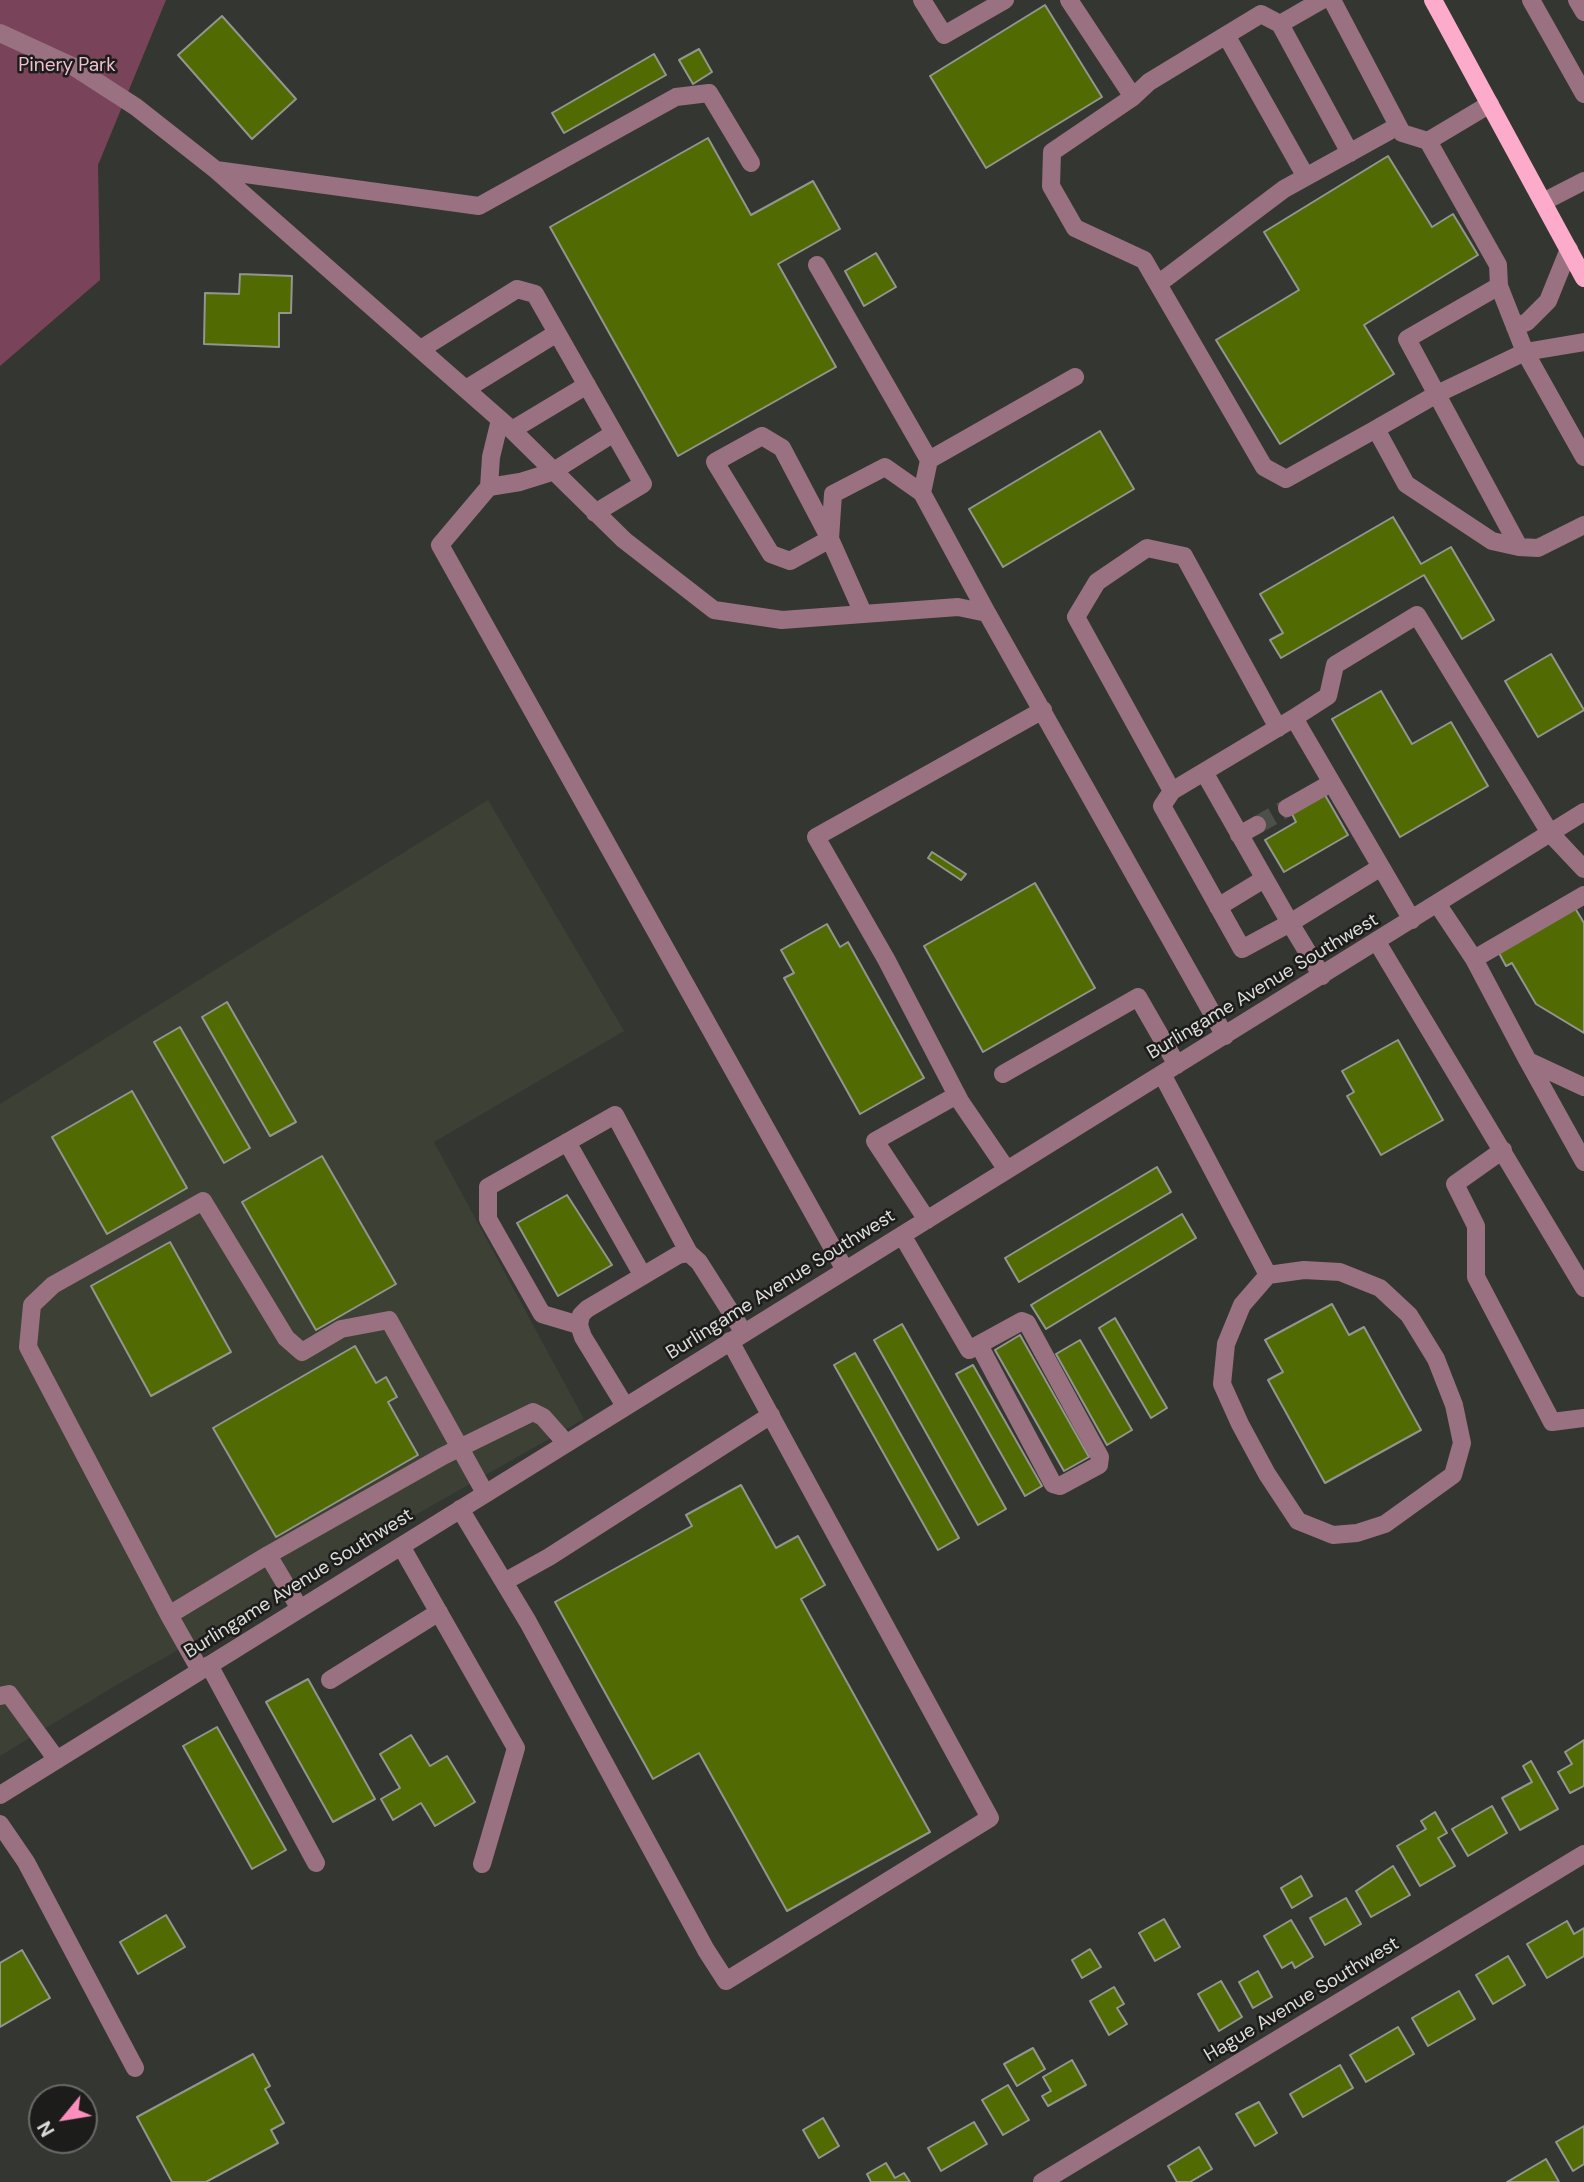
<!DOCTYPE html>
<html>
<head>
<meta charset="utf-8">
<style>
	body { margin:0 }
	#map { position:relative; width:1584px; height:2182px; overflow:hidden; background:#343631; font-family:"DM Sans",sans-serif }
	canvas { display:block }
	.north { position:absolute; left:28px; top:2084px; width:70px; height:70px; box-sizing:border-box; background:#1c1d1b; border:2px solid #696a68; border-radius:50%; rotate:240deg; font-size:19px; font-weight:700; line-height:28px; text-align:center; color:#dddedb }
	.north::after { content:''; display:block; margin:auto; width:24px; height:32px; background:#fe8ebd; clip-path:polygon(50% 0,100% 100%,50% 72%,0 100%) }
</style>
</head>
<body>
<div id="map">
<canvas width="1584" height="2182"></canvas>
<div class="north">N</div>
</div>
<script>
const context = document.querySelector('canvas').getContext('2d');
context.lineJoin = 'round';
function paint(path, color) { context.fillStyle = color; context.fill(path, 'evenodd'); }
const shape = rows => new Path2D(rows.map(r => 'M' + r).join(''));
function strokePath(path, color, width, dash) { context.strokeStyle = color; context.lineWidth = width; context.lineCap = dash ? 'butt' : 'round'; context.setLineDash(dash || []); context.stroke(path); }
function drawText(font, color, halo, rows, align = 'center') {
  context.font = font + ' "DM Sans",sans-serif'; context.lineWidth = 5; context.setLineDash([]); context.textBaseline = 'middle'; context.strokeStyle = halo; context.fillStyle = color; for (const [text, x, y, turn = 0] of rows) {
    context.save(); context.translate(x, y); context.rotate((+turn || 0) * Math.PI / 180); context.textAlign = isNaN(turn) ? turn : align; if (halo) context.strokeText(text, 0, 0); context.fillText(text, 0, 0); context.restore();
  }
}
paint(shape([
	[488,800,624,1031,434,1142,584,1419,113,1687,0,1756,0,1104]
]), '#3c4035');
paint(shape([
	[0,0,166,0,98,165,100,280,0,366]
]), '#79445a');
const building = shape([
	[1045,5,1102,97,986,168,930,76,1045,5],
	[222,16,296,99,252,139,178,55,222,16],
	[699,49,712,72,693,84,679,60,699,49],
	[654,54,666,75,564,133,552,113,654,54],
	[708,138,751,215,813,181,840,229,778,264,836,367,678,456,550,227,708,138],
	[1388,156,1432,227,1453,214,1478,255,1364,325,1394,374,1280,444,1216,340,1299,290,1264,232,1388,156],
	[876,253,896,287,864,306,845,271,876,253],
	[240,274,292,276,291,313,279,313,279,347,204,344,205,293,239,294,240,274],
	[1100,431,1134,489,1003,567,969,509,1100,431],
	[1393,517,1421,564,1451,547,1494,620,1462,639,1424,575,1281,658,1270,640,1283,633,1260,594,1393,517],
	[1551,654,1584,710,1538,737,1505,681,1551,654],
	[1381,691,1412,744,1451,722,1488,786,1400,837,1332,719,1381,691],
	[1325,795,1348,835,1284,872,1265,840,1296,822,1292,814,1325,795],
	[932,852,966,874,961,880,928,858,932,852],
	[1035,883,1095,988,983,1052,924,946,1035,883],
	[1575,908,1584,923,1584,1033,1536,1004,1512,963,1506,966,1499,953,1575,908],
	[827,924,840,947,848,942,924,1078,860,1114,784,978,794,973,781,950,827,924],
	[227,1002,296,1122,270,1136,202,1017,227,1002],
	[180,1027,250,1148,224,1163,154,1042,180,1027],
	[1398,1040,1443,1120,1381,1155,1347,1096,1354,1092,1342,1071,1398,1040],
	[132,1091,187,1188,107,1234,52,1137,132,1091],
	[322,1156,396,1284,316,1330,242,1202,322,1156],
	[1157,1167,1171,1192,1019,1282,1005,1258,1157,1167],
	[567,1195,612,1265,558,1296,517,1223,567,1195],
	[1182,1214,1196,1238,1046,1329,1031,1305,1182,1214],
	[170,1242,231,1352,151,1396,91,1286,170,1242],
	[1332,1304,1349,1335,1364,1327,1421,1430,1325,1483,1268,1380,1283,1372,1265,1340,1332,1304],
	[1115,1318,1167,1408,1151,1418,1099,1328,1115,1318],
	[902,1324,1006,1509,978,1525,874,1340,902,1324],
	[1020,1335,1089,1457,1064,1471,995,1350,1020,1335],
	[1080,1340,1132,1430,1107,1445,1056,1354,1080,1340],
	[355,1346,376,1383,386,1377,397,1397,388,1402,418,1455,276,1537,213,1428,355,1346],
	[855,1353,959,1538,938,1550,834,1365,855,1353],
	[973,1365,1042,1486,1025,1496,956,1374,973,1365],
	[741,1485,776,1548,798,1536,825,1585,801,1599,930,1832,787,1911,699,1753,653,1779,555,1602,692,1526,686,1515,741,1485],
	[308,1679,375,1799,333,1822,266,1702,308,1679],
	[217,1727,286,1850,252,1869,183,1746,217,1727],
	[411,1735,430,1766,447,1756,475,1802,435,1826,421,1803,393,1820,381,1799,400,1788,380,1754,411,1735],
	[1584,1740,1584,1786,1570,1793,1558,1772,1572,1764,1565,1752,1584,1740],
	[1531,1761,1558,1809,1520,1830,1502,1798,1532,1782,1523,1766,1531,1761],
	[1492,1806,1507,1833,1468,1856,1452,1829,1492,1806],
	[1435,1812,1447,1833,1438,1838,1455,1866,1420,1886,1397,1846,1426,1829,1421,1821,1435,1812],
	[1393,1866,1410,1895,1371,1917,1356,1891,1393,1866],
	[1301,1876,1312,1896,1292,1908,1281,1888,1301,1876],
	[1346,1898,1361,1924,1325,1945,1310,1918,1346,1898],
	[166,1915,185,1947,138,1974,120,1942,166,1915],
	[1164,1919,1180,1947,1155,1961,1139,1933,1164,1919],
	[1291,1920,1313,1957,1295,1968,1292,1962,1282,1968,1264,1936,1291,1920],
	[1567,1921,1574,1934,1584,1928,1584,1956,1547,1978,1527,1944,1567,1921],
	[1090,1949,1101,1967,1082,1978,1072,1960,1090,1949],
	[22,1950,50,1998,0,2027,0,1963,22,1950],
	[1508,1956,1525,1985,1493,2004,1476,1975,1508,1956],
	[1258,1971,1272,1997,1253,2008,1239,1982,1258,1971],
	[1221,1981,1242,2017,1219,2031,1198,1994,1221,1981],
	[1114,1987,1124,2004,1117,2008,1127,2024,1109,2035,1090,2001,1114,1987],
	[1459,1991,1475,2019,1428,2046,1412,2018,1459,1991],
	[1398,2027,1414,2054,1366,2082,1350,2055,1398,2027],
	[1033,2048,1045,2069,1017,2086,1004,2064,1033,2048],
	[253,2054,270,2086,265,2089,284,2123,271,2130,278,2143,206,2182,172,2182,137,2117,253,2054],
	[1072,2060,1086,2085,1048,2106,1042,2096,1051,2091,1043,2077,1072,2060],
	[1340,2065,1353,2088,1303,2117,1290,2094,1340,2065],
	[1008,2085,1029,2120,1003,2135,982,2100,1008,2085],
	[1259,2102,1277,2133,1255,2146,1236,2114,1259,2102],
	[823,2118,839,2146,819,2158,803,2130,823,2118],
	[974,2122,987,2144,941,2171,928,2148,974,2122],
	[1584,2126,1584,2164,1573,2171,1556,2142,1584,2126],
	[1199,2147,1212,2169,1190,2182,1177,2182,1168,2166,1199,2147],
	[1546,2159,1559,2182,1507,2182,1546,2159],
	[886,2163,895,2178,904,2173,910,2182,871,2182,867,2174,886,2163]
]);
paint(building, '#516b02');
strokePath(building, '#93958f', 2);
strokePath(shape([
	[1257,825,1287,808]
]), '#4d4f4a', 18, [18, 9]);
strokePath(shape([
	[922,0,944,35,1005,0],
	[1069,0,1133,97,1149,82,1261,14,1280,24,1322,0],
	[1332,0,1402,133,1428,141,1498,265,1499,286],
	[1531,0,1584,94],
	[1577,0,1584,12],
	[1280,24,1350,153],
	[0,33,74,67,136,107,216,170,512,430,624,540,714,610,782,620,958,607,987,613,1225,1036],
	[1226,35,1306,177],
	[1133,97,1052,152,1051,186,1075,228,1144,260,1264,467,1286,479,1376,429,1406,484,1492,541,1519,547],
	[1428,141,1490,104],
	[216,170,479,206,676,97,709,93,751,163],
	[1543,202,1584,181],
	[817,265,929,460,1075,377],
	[1158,284,1284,189,1398,126],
	[1515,327,1527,322,1548,301,1569,249],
	[421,349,517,289,535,294,643,484,595,513],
	[466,389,557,333],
	[1376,429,1437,394,1525,352,1584,342],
	[512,430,587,385],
	[614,433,552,472,520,482,489,487,440,545,845,1270],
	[762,436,782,448,830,539,790,561,771,554,715,462,762,436],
	[1584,457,1525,352,1499,286,1407,339,1519,547,1538,548,1584,525],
	[929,460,922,493,987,613],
	[489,487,491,457,500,420],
	[863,613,830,539,833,494,885,467,922,493],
	[1294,718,1328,696,1335,665,1417,615,1550,833,1584,869],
	[1204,772,1290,923,1381,867],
	[1172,791,1076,617,1097,582,1147,548,1184,556,1278,728],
	[1287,808,1331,783],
	[1239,835,1257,825],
	[1438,905,1474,959,1528,1061,1584,1087],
	[1218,907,1264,879],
	[1377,942,1584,1288],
	[1474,959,1584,895],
	[1322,976,1290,923,1242,949,1162,806,1172,791,1294,718,1412,920],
	[1528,1061,1584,1162],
	[1003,1074,1138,997,1177,1065],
	[1162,1074,1268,1275,1242,1305,1226,1344,1222,1384,1240,1424,1267,1474,1298,1521,1333,1535,1357,1533,1385,1524,1453,1475,1462,1443,1454,1405,1436,1359,1409,1315,1380,1288,1340,1272,1304,1270,1268,1275],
	[567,1142,643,1276],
	[1503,1150,1455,1184,1476,1226,1476,1277,1552,1422,1584,1418],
	[1007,1170,960,1101,886,959,816,837,1043,710],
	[927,1220,875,1141,957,1095],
	[902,1235,969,1350,1022,1321,1027,1323,1100,1457,1099,1465,1060,1486,1053,1484,979,1345],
	[579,1325,542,1314,488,1219,488,1187,615,1115,689,1253],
	[625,1406,583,1337,579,1325,581,1315,587,1309,678,1255,689,1253,699,1262,744,1333],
	[460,1509,528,1622,706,1950,726,1981,990,1818,730,1341],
	[401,1546,516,1748,482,1864],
	[268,1555,443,1456,533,1412,543,1417,566,1443],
	[504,1582,549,1557,771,1415],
	[169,1615,28,1347,32,1305,53,1285,203,1201,286,1338,302,1352,341,1329,389,1320,485,1493],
	[209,1665,316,1863],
	[200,1670,169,1615,268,1555,300,1609],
	[330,1680,439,1612],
	[0,1696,9,1694,57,1760],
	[0,1795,1584,812],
	[0,1824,26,1862,135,2068],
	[1042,2182,1584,1854]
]), '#997180', 18);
strokePath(shape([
	[1433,0,1584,278]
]), '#fdabcb', 18);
drawText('19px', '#f0bfd1', '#1c1d1b', [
	["Pinery Park",67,66]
]);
drawText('19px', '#dddedb', '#1c1d1b', [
	["Burlingame Avenue Southwest",1263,987,-31],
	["Burlingame Avenue Southwest",781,1285,-32],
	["Burlingame Avenue Southwest",299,1584,-32],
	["Hague Avenue Southwest",1302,2000,-31]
]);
</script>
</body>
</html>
